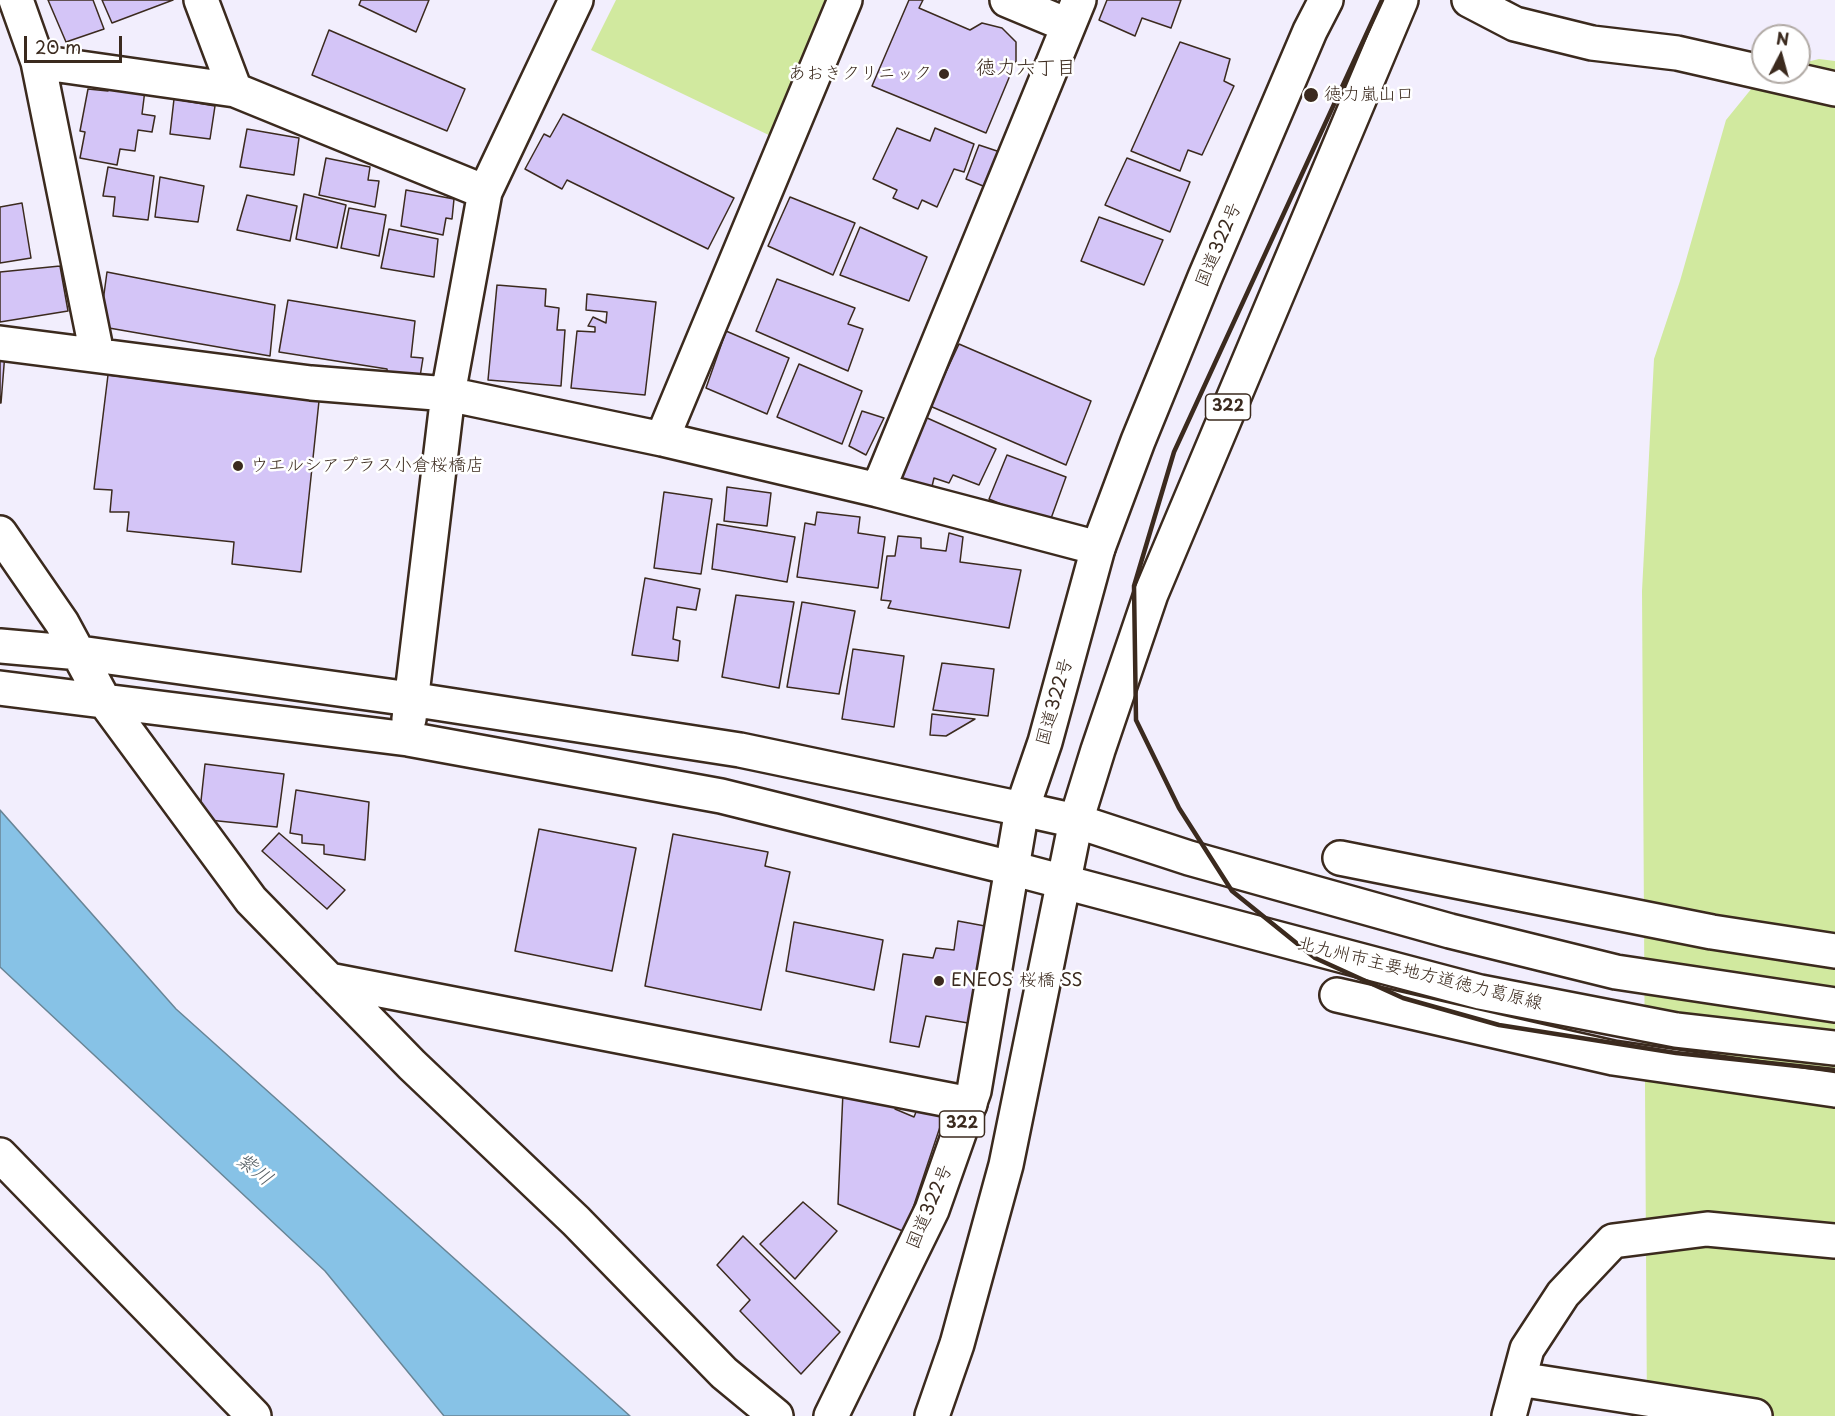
<!DOCTYPE html>
<html>
<head>
<meta charset="utf-8">
<style>
	body { margin:0 }
	#map { position:relative; width:1835px; height:1416px; overflow:hidden; background:#f2eefd; font-family:"Playpen Sans",sans-serif }
	canvas { display:block }
	.north { position:absolute; left:1751px; top:24px; width:60px; height:60px; box-sizing:border-box; background:#fff; border:2px solid #b1aaa5; border-radius:50%; rotate:6deg; font-size:16px; font-weight:700; line-height:24px; text-align:center; color:#3b2a1e }
	.north::after { content:''; display:block; margin:auto; width:21px; height:27px; background:#3b2a1e; clip-path:polygon(50% 0,100% 100%,50% 72%,0 100%) }
	.scale { position:absolute; left:24px; top:36px; width:98px; height:27px; box-sizing:border-box; border:3px solid #3b2a1e; border-top:0; padding-left:8px; font-size:18px; line-height:21px; white-space:nowrap; color:#3b2a1e; -webkit-text-stroke:4px #fff; paint-order:stroke }
</style>
</head>
<body>
<div id="map">
<canvas width="1835" height="1416"></canvas>
<div class="north">N</div>
<div class="scale">20 m</div>
</div>
<script>
const context = document.querySelector('canvas').getContext('2d');
context.lineJoin = 'round';
function paint(path, color) { context.fillStyle = color; context.fill(path, 'evenodd'); }
const shape = rows => new Path2D(rows.map(r => 'M' + r).join(''));
function strokePath(path, color, width, dash) { context.strokeStyle = color; context.lineWidth = width; context.lineCap = dash ? 'butt' : 'round'; context.setLineDash(dash || []); context.stroke(path); }
function drawText(font, color, halo, rows, align = 'center') {
  context.font = font + ' "Playpen Sans","Klee One",sans-serif'; context.lineWidth = 5; context.setLineDash([]); context.textBaseline = 'middle'; context.strokeStyle = halo; context.fillStyle = color; for (const [text, x, y, turn = 0] of rows) {
    context.save(); context.translate(x, y); context.rotate((+turn || 0) * Math.PI / 180); context.textAlign = isNaN(turn) ? turn : align; if (halo) context.strokeText(text, 0, 0); context.fillText(text, 0, 0); context.restore();
  }
}
paint(shape([
	[616,0,831,0,775,138,591,50],
	[1819,59,1835,61,1835,1416,1647,1416,1642,591,1654,359,1680,281,1726,120,1765,72]
]), '#d1e99f');
const water = shape([
	[0,810,176,1009,630,1416,444,1416,325,1271,0,967,0,810]
]);
paint(water, '#87c2e6');
strokePath(water, '#698596', 1.5);
const building = shape([
	[48,0,93,0,104,29,66,42,48,0],
	[102,0,173,0,112,23,102,0],
	[361,0,429,0,416,32,359,5,361,0],
	[909,0,923,0,919,8,970,30,982,23,1002,28,1016,42,1016,61,986,133,872,86,909,0],
	[1107,0,1181,0,1171,28,1142,18,1135,36,1099,20,1107,0],
	[329,30,465,89,447,131,312,75,329,30],
	[1180,42,1230,59,1224,81,1234,86,1202,155,1188,150,1180,171,1131,151,1180,42],
	[108,84,145,90,142,114,155,116,152,132,138,130,135,151,120,149,117,165,80,158,85,132,80,131,88,89,108,91,108,84],
	[174,99,215,106,210,139,170,134,174,99],
	[563,114,734,198,708,249,567,180,562,189,525,169,544,134,550,137,563,114],
	[897,128,930,141,935,128,974,144,964,172,954,169,937,207,922,200,918,209,893,198,897,190,873,179,897,128],
	[247,129,299,138,294,175,240,167,247,129],
	[979,145,1003,153,988,188,966,179,979,145],
	[326,158,370,167,368,180,379,181,375,207,319,195,326,158],
	[1127,158,1190,182,1170,232,1105,205,1127,158],
	[108,167,154,176,148,220,113,216,115,197,103,196,108,167],
	[160,177,204,186,198,222,155,217,160,177],
	[406,190,454,199,452,219,446,218,443,235,401,226,406,190],
	[304,194,346,205,337,248,296,239,304,194],
	[247,195,297,206,290,241,237,230,247,195],
	[790,197,855,223,833,275,768,246,790,197],
	[22,203,31,258,0,263,0,207,22,203],
	[349,208,386,215,379,256,341,248,349,208],
	[1099,217,1163,240,1144,285,1081,261,1099,217],
	[860,227,927,257,909,301,840,275,860,227],
	[389,229,438,239,434,277,381,268,389,229],
	[60,266,68,311,0,322,0,272,60,266],
	[107,272,275,305,270,356,109,328,101,316,107,272],
	[777,279,855,308,848,324,863,329,848,371,756,331,777,279],
	[497,285,546,289,545,306,559,308,557,330,565,330,561,386,488,380,497,285],
	[587,294,656,302,645,395,571,388,577,331,595,332,595,327,588,326,593,317,606,323,607,312,586,310,587,294],
	[288,300,415,321,411,357,423,358,419,383,388,377,387,369,279,352,288,300],
	[726,331,789,358,767,414,706,388,726,331],
	[959,344,1091,401,1066,465,930,406,959,344],
	[0,352,5,353,1,403,0,403,0,352],
	[799,364,862,391,842,444,777,417,799,364],
	[108,375,319,401,301,572,232,564,234,542,127,531,129,512,110,512,112,490,94,489,108,375],
	[862,411,884,418,866,455,849,446,862,411],
	[925,417,996,449,979,485,953,475,949,483,934,478,930,495,899,482,925,417],
	[1007,455,1066,477,1049,524,989,499,1007,455],
	[727,487,771,493,767,526,724,521,727,487],
	[664,492,712,499,701,574,654,568,664,492],
	[817,512,860,517,858,533,885,537,878,588,797,577,805,523,815,525,817,512],
	[717,524,795,537,787,582,712,569,717,524],
	[949,533,963,537,960,562,1021,570,1009,628,888,608,891,601,881,600,887,556,895,556,898,536,921,538,921,548,946,551,949,533],
	[645,578,700,589,696,610,677,607,673,639,680,641,678,661,632,655,645,578],
	[736,595,794,602,779,688,722,677,736,595],
	[802,602,855,611,839,694,787,687,802,602],
	[853,649,904,656,894,727,842,719,853,649],
	[942,663,994,669,988,716,933,710,942,663],
	[932,714,975,719,946,736,930,735,932,714],
	[205,764,284,774,277,827,199,819,205,764],
	[296,790,369,802,365,860,324,854,324,845,302,843,302,835,290,833,296,790],
	[539,829,636,848,612,971,515,951,539,829],
	[279,833,345,890,327,909,262,851,279,833],
	[673,834,768,852,765,866,790,872,761,1010,645,986,673,834],
	[958,921,985,926,968,1023,926,1016,919,1047,890,1042,903,954,933,958,936,948,954,950,958,921],
	[794,922,883,940,874,990,786,971,794,922],
	[843,1092,898,1102,895,1109,914,1117,918,1107,944,1115,905,1232,838,1204,843,1092],
	[803,1202,837,1231,795,1279,760,1244,803,1202],
	[743,1236,840,1332,801,1374,740,1311,750,1300,717,1265,743,1236]
]);
paint(building, '#d4c5f7');
strokePath(building, '#3b2a1e', 1.5);
const minor = shape([
	[16,0,38,62,97,354],
	[201,0,235,90,485,192],
	[1007,0,1067,25],
	[1079,0,878,490,1098,548],
	[1469,0,1515,24,1592,43,1677,53,1835,89],
	[38,62,235,90],
	[0,343,311,383,448,394,662,439,878,490],
	[662,439,845,0],
	[0,533,62,623,103,699,251,900,412,1065,576,1221,724,1373,776,1416],
	[0,646,80,653,410,699,740,750,1022,809],
	[0,688,408,739,721,796,1011,868],
	[409,719,448,394,485,192,576,0],
	[1340,858,1712,932,1835,951],
	[329,980,970,1104],
	[1337,995,1613,1058,1835,1090],
	[0,1155,254,1416],
	[1519,1379,1755,1416],
	[1509,1416,1527,1349,1563,1294,1613,1241,1707,1229,1835,1241]
]);
const major = shape([
	[1022,809,1076,821,1189,858,1450,931,1616,972,1835,1005],
	[1011,868,1480,992,1676,1030,1835,1048]
]);
const highway = shape([
	[831,1416,932,1210,974,1091,1022,809,1045,742,1098,548,1138,441,1205,277,1310,31,1326,0],
	[932,1416,957,1344,1006,1165,1076,821,1098,750,1151,594,1401,0]
]);
strokePath(minor, '#3b2a1e', 38);
strokePath(major, '#3b2a1e', 38);
strokePath(highway, '#3b2a1e', 38);
strokePath(minor, '#fff', 33);
strokePath(major, '#fff', 33);
strokePath(highway, '#fff', 33);
strokePath(shape([
	[1382,0,1174,452,1134,586,1136,720,1179,808,1232,891,1315,958,1403,998,1499,1025,1676,1053,1835,1070]
]), '#3b2a1e', 4.5);
for (const [x, y, r, color] of [
	[944,74,6,"#3b2a1e"],
	[1311,95,8,"#3b2a1e"],
	[238,466,6,"#3b2a1e"],
	[939,981,6,"#3b2a1e"]
]) { const dot = new Path2D(); dot.arc(x, y, r, 0, 2 * Math.PI); context.fillStyle = color; context.fill(dot); strokePath(dot, '#fff', 2); }
for (const [x, y, w] of [
	[1228,407,45],
	[962,1124,45]
]) { const box = new Path2D(); box.roundRect(x - w / 2, y - 13, w, 26, 4.5); context.fillStyle = '#fff'; context.fill(box); strokePath(box, '#3b2a1e', 1.5); }
drawText('bold 16px', '#3b2a1e', null, [
	["322",1228,407],
	["322",962,1124]
]);
drawText('18px', '#3b2a1e', '#fff', [
	["あおきクリニック",932,74,"right"],
	["徳力嵐山口",1324,95],
	["ウエルシアプラス小倉桜橋店",250,466],
	["ENEOS 桜橋 SS",951,981]
], 'left');
drawText('18px', '#3b2a1e', '#fff', [
	["国道322号",1219,245,-67],
	["国道322号",1055,702,-74],
	["北九州市主要地方道徳力葛原線",1420,974,14],
	["国道322号",930,1207,-67]
]);
drawText('20px', '#3b2a1e', '#fff', [
	["徳力六丁目",1026,68]
]);
drawText('italic 20px', '#565f64', '#fff', [
	["紫川",254,1170,38]
]);
</script>
</body>
</html>
